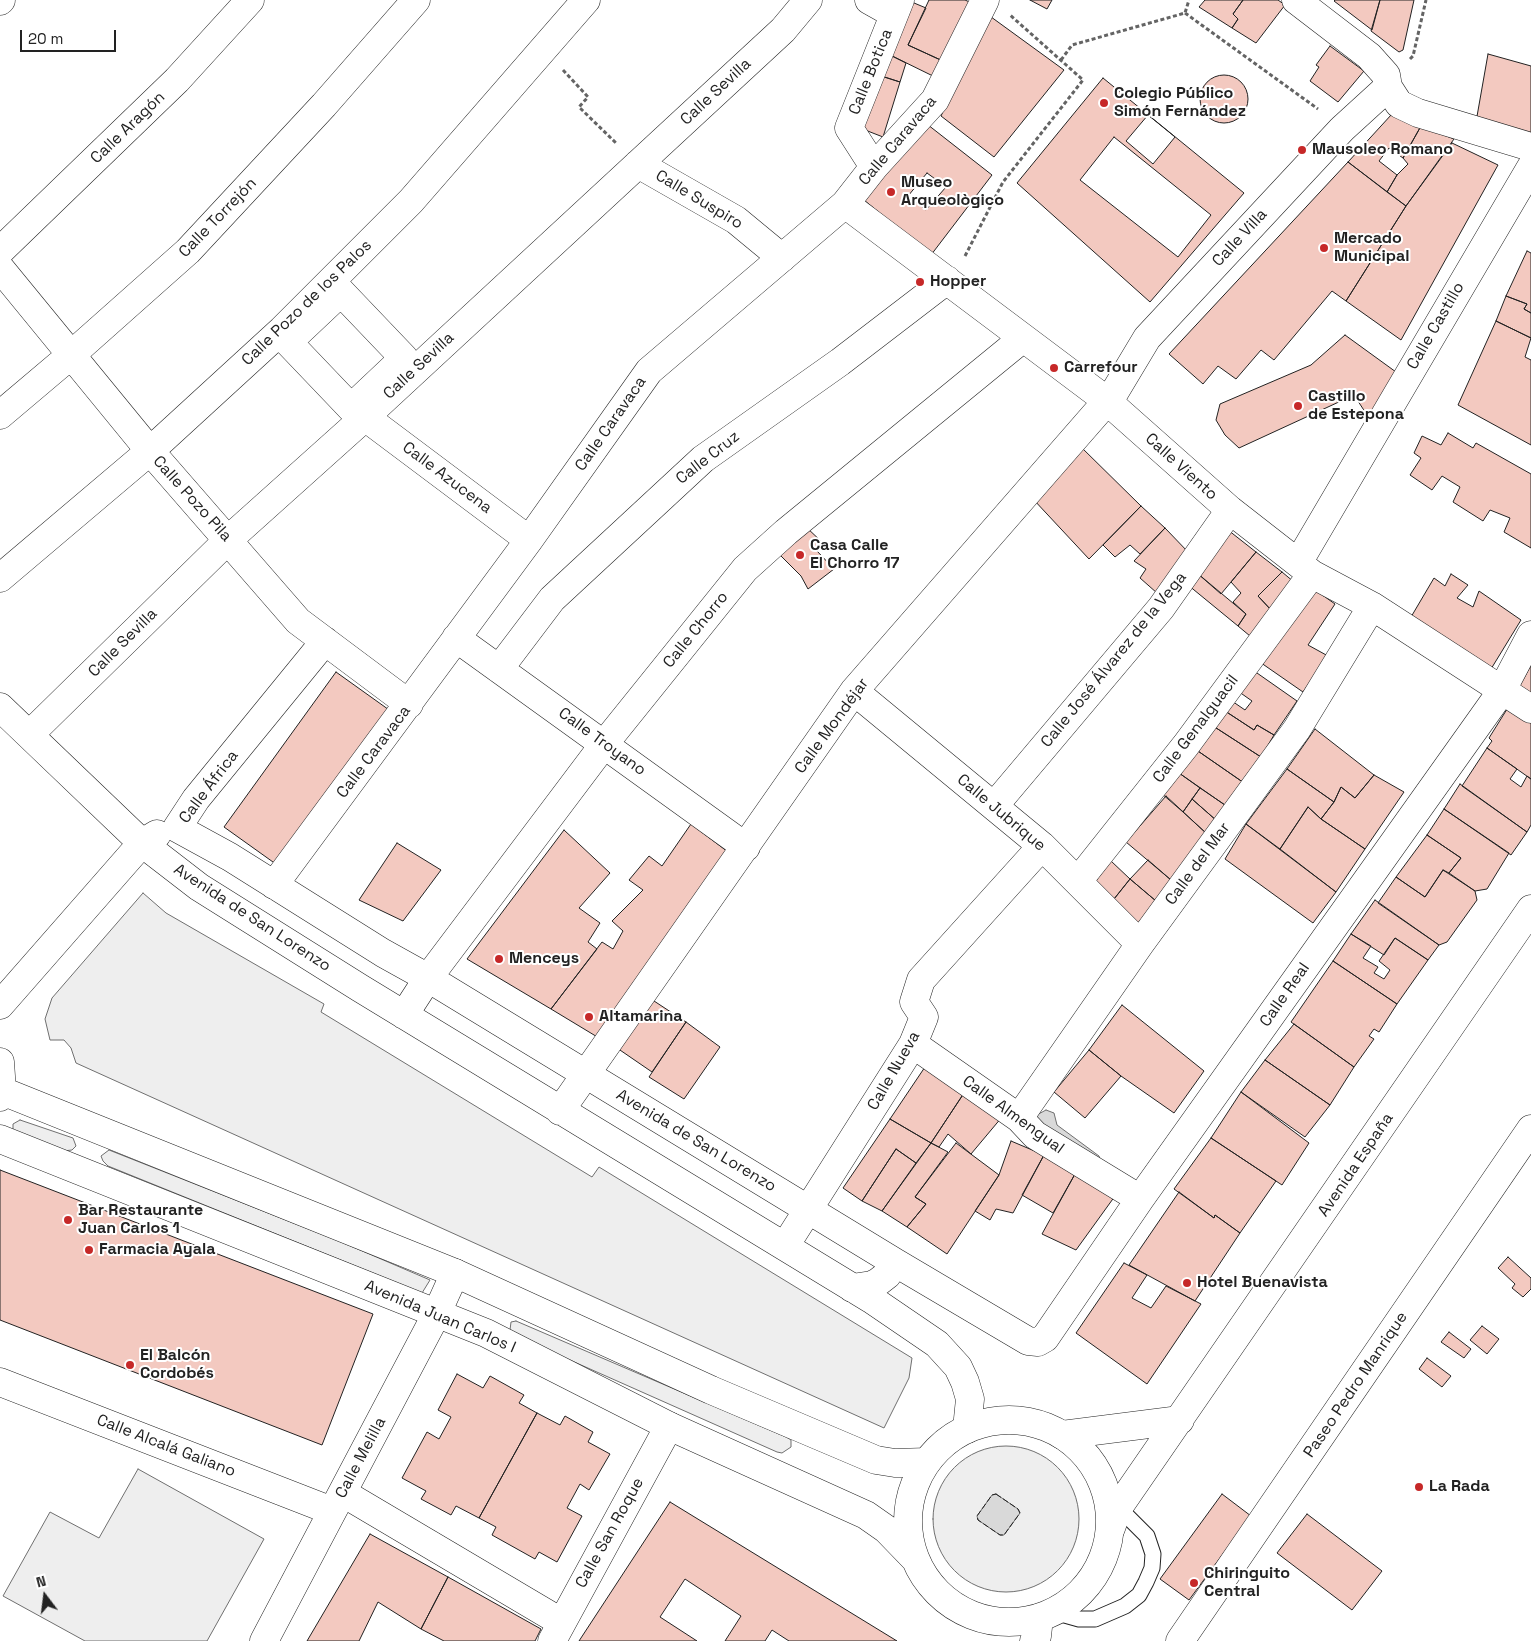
<!DOCTYPE html>
<html>
<head>
<meta charset="utf-8">
<style>
	body { margin:0 }
	#map { position:relative; width:1531px; height:1641px; overflow:hidden; background:#fff; font-family:"Space Grotesk",sans-serif }
	canvas { display:block }
	.north { position:absolute; left:20px; top:1571px; width:50px; height:50px; -webkit-text-stroke:4px #fff; paint-order:stroke; rotate:345deg; font-size:14px; font-weight:700; line-height:20px; text-align:center; color:#222 }
	.north::after { content:''; display:block; margin:auto; width:18px; height:22px; background:#222; clip-path:polygon(50% 0,100% 100%,50% 72%,0 100%) }
	.scale { position:absolute; left:20px; top:30px; width:96px; height:22px; box-sizing:border-box; border:2px solid #222; border-top:0; padding-left:6px; font-size:15px; line-height:18px; white-space:nowrap; color:#222; -webkit-text-stroke:4px #fff; paint-order:stroke }
</style>
</head>
<body>
<div id="map">
<canvas width="1531" height="1641"></canvas>
<div class="north">N</div>
<div class="scale">20 m</div>
</div>
<script>
const context = document.querySelector('canvas').getContext('2d');
context.lineJoin = 'round';
function paint(path, color) { context.fillStyle = color; context.fill(path, 'evenodd'); }
const shape = rows => new Path2D(rows.map(r => 'M' + r).join(''));
function strokePath(path, color, width, dash) { context.strokeStyle = color; context.lineWidth = width; context.lineCap = dash ? 'butt' : 'round'; context.setLineDash(dash || []); context.stroke(path); }
function drawText(font, color, halo, rows, align = 'center') {
  context.font = font + ' "Space Grotesk",sans-serif'; context.lineWidth = 4; context.setLineDash([]); context.textBaseline = 'middle'; context.strokeStyle = halo; context.fillStyle = color; for (const [text, x, y, turn = 0] of rows) {
    context.save(); context.translate(x, y); context.rotate((+turn || 0) * Math.PI / 180); context.textAlign = isNaN(turn) ? turn : align; if (halo) context.strokeText(text, 0, 0); context.fillText(text, 0, 0); context.restore();
  }
}
const green = shape([
	[143,893,166,913,324,1004,321,1012,592,1177,599,1167,912,1358,909,1378,884,1428,76,1063,71,1048,64,1040,50,1040,45,1019,52,998,143,893],
	[20,1120,73,1138,76,1146,72,1150,63,1151,13,1130,13,1124,20,1120],
	[109,1150,339,1241,430,1280,422,1293,108,1166,103,1161,101,1156,109,1150],
	[516,1321,786,1437,791,1440,791,1447,782,1453,777,1452,527,1341,510,1330,511,1322,516,1321],
	'933 1519a73 73 0 1 1 146 0a73 73 0 1 1-146 0Z',
	[138,1469,264,1539,207,1641,85,1641,3,1596,50,1512,99,1538,138,1469]
]);
paint(green, '#eee');
strokePath(green, '#6f6f6f', 1);
const water = shape([
	[1046,1110,1054,1113,1057,1125,1099,1156,1101,1161,1099,1163,1033,1117,1046,1110],
	[996,1494,1018,1509,1020,1513,1004,1535,1000,1535,978,1520,977,1516,992,1495,996,1494]
]);
paint(water, '#d9d9d9');
strokePath(water, '#6f6f6f', 1);
const building = shape([
	[907,0,926,8,908,45,945,62,937,78,882,51,907,0],
	[929,0,965,0,974,4,945,62,908,45,929,0],
	[1030,0,1052,0,1047,9,1030,0],
	[1205,0,1243,0,1233,14,1238,19,1232,28,1199,7,1205,0],
	[1243,0,1278,0,1285,5,1256,43,1232,28,1238,19,1233,14,1243,0],
	[1335,0,1380,0,1372,30,1334,1,1335,0],
	[1380,0,1414,0,1403,50,1399,52,1371,31,1380,0],
	[987,14,1064,70,994,157,941,116,987,14],
	[1330,46,1364,71,1338,102,1310,81,1319,67,1316,65,1330,46],
	[882,51,906,63,900,82,875,74,882,51],
	[1488,54,1531,66,1531,136,1476,122,1488,54],
	[875,74,900,82,883,137,860,128,875,74],
	'1200 99a24 24 0 1 1 48 0a24 24 0 1 1-48 0Z',
	[1103,78,1244,193,1150,302,1017,183,1103,78],
	[1114,137,1211,215,1178,257,1080,180,1114,137],
	[1392,114,1421,126,1403,158,1389,148,1379,161,1397,175,1387,192,1348,162,1392,114],
	[1148,115,1175,137,1153,164,1126,141,1148,115],
	[923,121,992,175,931,255,864,200,923,121],
	[927,173,946,187,926,210,908,196,927,173],
	[1421,126,1454,139,1406,206,1387,192,1397,175,1408,164,1403,158,1421,126],
	[1452,143,1498,165,1401,340,1346,301,1406,206,1452,143],
	[1348,162,1406,206,1346,301,1332,291,1274,360,1261,350,1236,379,1218,366,1203,384,1169,354,1348,162],
	[1527,251,1531,253,1531,313,1524,309,1527,304,1506,296,1527,251],
	[1506,296,1527,304,1524,309,1531,313,1531,338,1496,321,1506,296],
	[1496,321,1531,338,1525,357,1531,360,1531,445,1458,405,1496,321],
	[1345,335,1396,372,1369,418,1354,395,1239,448,1225,435,1216,420,1220,404,1311,365,1345,335],
	[1448,433,1473,448,1476,443,1531,474,1531,548,1504,532,1510,518,1490,510,1483,521,1453,502,1460,487,1442,476,1432,490,1410,475,1421,458,1414,453,1422,436,1441,445,1448,433],
	[1080,446,1141,506,1089,559,1033,499,1080,446],
	[1141,506,1165,528,1140,554,1130,545,1115,557,1103,545,1141,506],
	[805,526,824,544,817,551,834,569,808,589,801,576,776,551,805,526],
	[1165,528,1189,553,1157,593,1140,578,1146,569,1134,561,1165,528],
	[1228,530,1256,552,1221,594,1197,573,1228,530],
	[1256,552,1282,572,1258,596,1272,611,1250,636,1238,626,1246,614,1233,602,1241,593,1231,582,1256,552],
	[1282,572,1294,582,1272,611,1258,596,1282,572],
	[1197,573,1246,614,1238,626,1188,585,1197,573],
	[1451,574,1468,585,1457,598,1473,607,1479,591,1521,620,1491,669,1411,617,1434,578,1445,586,1451,574],
	[1311,587,1335,604,1308,645,1328,656,1303,692,1254,658,1311,587],
	[1531,665,1531,695,1519,687,1531,665],
	[1247,666,1297,701,1274,735,1257,725,1254,730,1222,709,1229,699,1245,710,1252,701,1235,689,1247,666],
	[336,672,392,712,280,867,224,827,336,672],
	[1509,706,1531,720,1531,779,1487,748,1492,741,1489,738,1509,706],
	[1222,709,1254,730,1257,725,1274,735,1261,757,1210,724,1222,709],
	[1210,724,1261,757,1247,785,1195,749,1210,724],
	[1315,729,1374,775,1355,798,1341,787,1334,802,1287,769,1315,729],
	[1487,748,1517,769,1510,779,1521,787,1527,776,1531,779,1531,825,1527,832,1462,786,1487,748],
	[1195,749,1247,785,1232,810,1179,773,1195,749],
	[1287,769,1334,802,1321,819,1308,807,1280,849,1246,824,1287,769],
	[1179,773,1200,788,1183,812,1161,793,1179,773],
	[1374,775,1404,792,1365,849,1321,819,1334,802,1341,787,1355,798,1374,775],
	[1460,784,1527,832,1511,855,1444,809,1460,784],
	[1200,788,1228,807,1217,821,1192,799,1200,788],
	[1166,796,1207,834,1171,880,1126,842,1166,796],
	[1192,799,1217,821,1207,834,1183,812,1192,799],
	[1308,807,1321,819,1365,849,1336,892,1280,849,1308,807],
	[1444,809,1509,853,1487,889,1475,891,1449,873,1461,858,1427,835,1444,809],
	[691,824,732,855,599,1038,551,1009,602,942,613,949,623,931,612,921,643,890,629,880,649,856,662,866,691,824],
	[1246,824,1336,892,1313,923,1225,859,1246,824],
	[564,830,610,873,579,908,600,923,588,942,597,949,551,1009,467,959,564,830],
	[1427,835,1461,858,1449,873,1443,870,1425,897,1396,877,1427,835],
	[397,843,441,870,403,921,359,900,397,843],
	[1148,860,1171,880,1156,901,1130,879,1148,860],
	[1111,861,1130,879,1110,904,1091,887,1111,861],
	[1443,870,1475,891,1477,900,1447,942,1439,945,1378,903,1396,877,1425,897,1443,870],
	[1130,879,1156,901,1135,927,1110,904,1130,879],
	[1375,900,1439,945,1428,960,1395,938,1384,955,1351,934,1375,900],
	[1351,934,1371,946,1363,958,1378,967,1374,973,1384,979,1390,970,1379,961,1395,938,1428,960,1397,1004,1333,961,1351,934],
	[1333,961,1397,1004,1379,1032,1374,1029,1369,1036,1374,1039,1354,1067,1291,1022,1333,961],
	[651,999,686,1022,652,1072,617,1048,651,999],
	[1122,1005,1204,1071,1174,1113,1121,1076,1089,1050,1122,1005],
	[686,1022,720,1047,684,1099,649,1077,686,1022],
	[1294,1024,1354,1067,1330,1105,1265,1060,1294,1024],
	[1089,1050,1121,1076,1085,1118,1054,1092,1089,1050],
	[1265,1060,1330,1105,1305,1137,1241,1092,1265,1060],
	[927,1064,966,1090,931,1143,890,1119,927,1064],
	[966,1090,1002,1117,971,1154,948,1134,939,1147,931,1143,966,1090],
	[1241,1092,1309,1143,1282,1185,1211,1138,1241,1092],
	[890,1119,931,1143,916,1163,896,1149,862,1201,843,1188,890,1119],
	[1211,1138,1276,1181,1240,1233,1215,1215,1214,1218,1174,1189,1211,1138],
	[1011,1141,1044,1155,1013,1213,996,1209,990,1220,975,1211,999,1175,1011,1141],
	[931,1143,948,1152,915,1197,926,1204,907,1227,882,1211,931,1143],
	[956,1143,999,1175,947,1254,907,1227,926,1204,915,1197,956,1143],
	[896,1149,916,1163,882,1211,862,1201,896,1149],
	[1044,1155,1075,1174,1053,1213,1022,1195,1044,1155],
	[0,1170,373,1314,322,1445,0,1320,0,1170],
	[1075,1174,1115,1196,1076,1250,1042,1234,1075,1174],
	[1179,1192,1214,1218,1215,1215,1240,1233,1195,1301,1129,1265,1179,1192],
	[1508,1257,1531,1278,1531,1289,1523,1297,1512,1288,1515,1284,1498,1268,1508,1257],
	[1124,1263,1147,1275,1132,1298,1151,1308,1166,1286,1201,1304,1147,1384,1076,1333,1124,1263],
	[1482,1326,1499,1339,1487,1354,1470,1340,1482,1326],
	[1449,1332,1471,1349,1464,1358,1441,1342,1449,1332],
	[1427,1358,1451,1376,1442,1387,1419,1369,1427,1358],
	[457,1374,483,1388,490,1376,524,1395,519,1403,537,1413,479,1518,456,1506,451,1515,421,1499,426,1491,402,1478,427,1432,439,1439,451,1417,438,1410,457,1374],
	[537,1413,560,1425,565,1416,593,1432,588,1442,610,1454,589,1490,580,1484,567,1508,582,1516,557,1562,539,1552,535,1559,492,1535,496,1527,479,1518,537,1413],
	[1222,1494,1251,1516,1189,1600,1160,1579,1222,1494],
	[670,1502,897,1641,789,1641,772,1630,765,1641,725,1641,741,1616,685,1579,660,1617,697,1641,579,1641,670,1502],
	[1307,1514,1382,1571,1352,1610,1277,1553,1307,1514],
	[370,1534,448,1577,421,1629,378,1602,359,1641,307,1641,370,1534],
	[448,1577,541,1629,535,1641,444,1641,421,1629,448,1577]
]);
paint(building, '#f3c9c0');
strokePath(building, '#222', 1);
const lane = shape([
	[1054,1612,1079,1619,1095,1619,1125,1606,1139,1595,1146,1582,1152,1568,1153,1554,1147,1536,1108,1497]
]);
const street = shape([
	[869,0,894,14],
	[1296,0,1369,56,1386,75,1388,87,1399,104,1418,113,1531,147],
	[0,1,1,0],
	[638,164,736,220,782,258],
	[874,167,849,128,900,0],
	[845,204,1106,400,1230,510,1312,574,1372,606,1531,709],
	[0,251,177,80,250,0],
	[0,268,150,451,298,621,409,704],
	[341,292,404,358,351,408,288,342,341,292],
	[352,404,365,417,529,540],
	[0,415,71,355,188,251,324,105,416,0],
	[1298,563,1531,167],
	[0,578,150,451,282,330,411,201,586,0],
	[456,638,746,847],
	[499,669,552,599,703,459,840,362,947,280],
	[854,691,1042,846,1140,944],
	[0,707,142,843,199,887,360,988,871,1299,937,1344,958,1367,965,1382,970,1399,967,1429],
	[30,734,229,539,365,417,783,30,808,0],
	[994,806,1161,608,1230,510],
	[177,828,230,857,383,953,428,978,896,1263,1028,1341,1038,1342,1045,1338,1140,1199,1501,692,1531,635],
	[177,828,196,799,325,641],
	[1078,881,1186,745,1312,574],
	[274,885,529,540,649,371,845,204,874,167,935,100,985,0],
	[0,1005,142,843,157,834],
	[404,1015,428,978,605,743,745,569,786,532,1022,339],
	[913,1044,1019,1118,1035,1135,1140,1199],
	[560,1111,854,691,1114,393,1147,338,1342,129,1388,87],
	[1019,1118,1140,944,1297,729,1372,606],
	[785,1246,913,1044,924,1017,914,1002,921,980,1042,846],
	[852,1288,872,1285,878,1282,887,1275,896,1263],
	[0,1382,332,1511],
	[1062,1435,1180,1420],
	[343,1493,561,1622],
	[1111,1528,1118,1508,1531,909],
	[264,1641,436,1315,455,1273],
	[552,1641,669,1426],
	[1034,1641,1037,1636,1039,1618],
	[1180,1641,1531,1129]
]);
const secondary = shape([
	[0,1062,2,1091,0,1097],
	[2,1091,455,1273,711,1390,876,1460,895,1463,927,1462],
	[0,1139,486,1333,669,1426,866,1515,886,1529,915,1559],
	'908 1521a101 101 0 1 1 202 0a101 101 0 1 1-202 0Z'
]);
strokePath(lane, '#222', 17);
strokePath(street, '#222', 29);
strokePath(secondary, '#222', 29);
strokePath(shape([
	[1185,13,1318,109],
	[1410,59,1413,56,1426,0],
	[1061,60,1072,45,1185,13,1189,0],
	[563,70,588,97,579,107,616,143],
	[965,256,1003,182,1083,80,1010,15]
]), '#646464', 3, [4, 2.5]);
strokePath(lane, '#fff', 15);
strokePath(street, '#fff', 28);
strokePath(secondary, '#fff', 28);
strokePath(shape([
	[996,1494,1018,1509,1020,1513,1004,1535,1000,1535,978,1520,977,1516,992,1495,996,1494]
]), '#222', 1, [6, 2.5]);
for (const [x, y, r, color] of [
	[1104,103,5,"#c62828"],
	[1302,150,5,"#c62828"],
	[891,192,5,"#c62828"],
	[1324,248,5,"#c62828"],
	[920,282,5,"#c62828"],
	[1054,368,5,"#c62828"],
	[1298,406,5,"#c62828"],
	[800,555,5,"#c62828"],
	[499,959,5,"#c62828"],
	[589,1017,5,"#c62828"],
	[68,1220,5,"#c62828"],
	[89,1250,5,"#c62828"],
	[1187,1283,5,"#c62828"],
	[130,1365,5,"#c62828"],
	[1419,1487,5,"#c62828"],
	[1194,1583,5,"#c62828"]
]) { const dot = new Path2D(); dot.arc(x, y, r, 0, 2 * Math.PI); context.fillStyle = color; context.fill(dot); strokePath(dot, '#fff', 2); }
drawText('16px', '#222', '#fff', [
	["Calle Botica",871,72,-68],
	["Calle Sevilla",716,92,-43],
	["Calle Aragón",128,128,-44],
	["Calle Caravaca",898,141,-50],
	["Calle Suspiro",699,200,31],
	["Calle Torrejón",218,218,-46],
	["Calle Villa",1240,238,-47],
	["Calle Pozo de los Palos",307,303,-44],
	["Calle Castillo",1436,326,-60],
	["Calle Sevilla",419,366,-43],
	["Calle Caravaca",611,424,-55],
	["Calle Cruz",708,458,-38],
	["Calle Viento",1181,467,42],
	["Calle Azucena",447,478,37],
	["Calle Pozo Pila",192,499,48],
	["Calle Chorro",696,630,-51],
	["Calle Sevilla",123,643,-45],
	["Calle José Álvarez de la Vega",1114,660,-51],
	["Calle Mondéjar",832,726,-54],
	["Calle Genalguacil",1196,729,-53],
	["Calle Troyano",602,742,36],
	["Calle Caravaca",374,752,-53],
	["Calle África",209,787,-53],
	["Calle Jubrique",1001,813,40],
	["Calle del Mar",1198,864,-54],
	["Avenida de San Lorenzo",252,918,33],
	["Calle Real",1285,995,-55],
	["Calle Nueva",894,1071,-60],
	["Calle Almengual",1013,1115,36],
	["Avenida de San Lorenzo",696,1141,31],
	["Avenida España",1356,1165,-56],
	["Avenida Juan Carlos I",440,1317,23],
	["Paseo Pedro Manrique",1356,1385,-56],
	["Calle Alcalá Galiano",166,1446,21],
	["Calle Melilla",361,1458,-62],
	["Calle San Roque",610,1533,-61]
]);
drawText('bold 16px', '#222', '#fff', [
	["Colegio Público",1114,94],
	["Simón Fernández",1114,112],
	["Mausoleo Romano",1312,150],
	["Museo",901,183],
	["Arqueològico",901,201],
	["Mercado",1334,239],
	["Municipal",1334,257],
	["Hopper",930,282],
	["Carrefour",1064,368],
	["Castillo",1308,397],
	["de Estepona",1308,415],
	["Casa Calle",810,546],
	["El Chorro 17",810,564],
	["Menceys",509,959],
	["Altamarina",599,1017],
	["Bar Restaurante",78,1211],
	["Juan Carlos 1",78,1229],
	["Farmacia Ayala",99,1250],
	["Hotel Buenavista",1197,1283],
	["El Balcón",140,1356],
	["Cordobés",140,1374],
	["La Rada",1429,1487],
	["Chiringuito",1204,1574],
	["Central",1204,1592]
], 'left');
</script>
</body>
</html>
